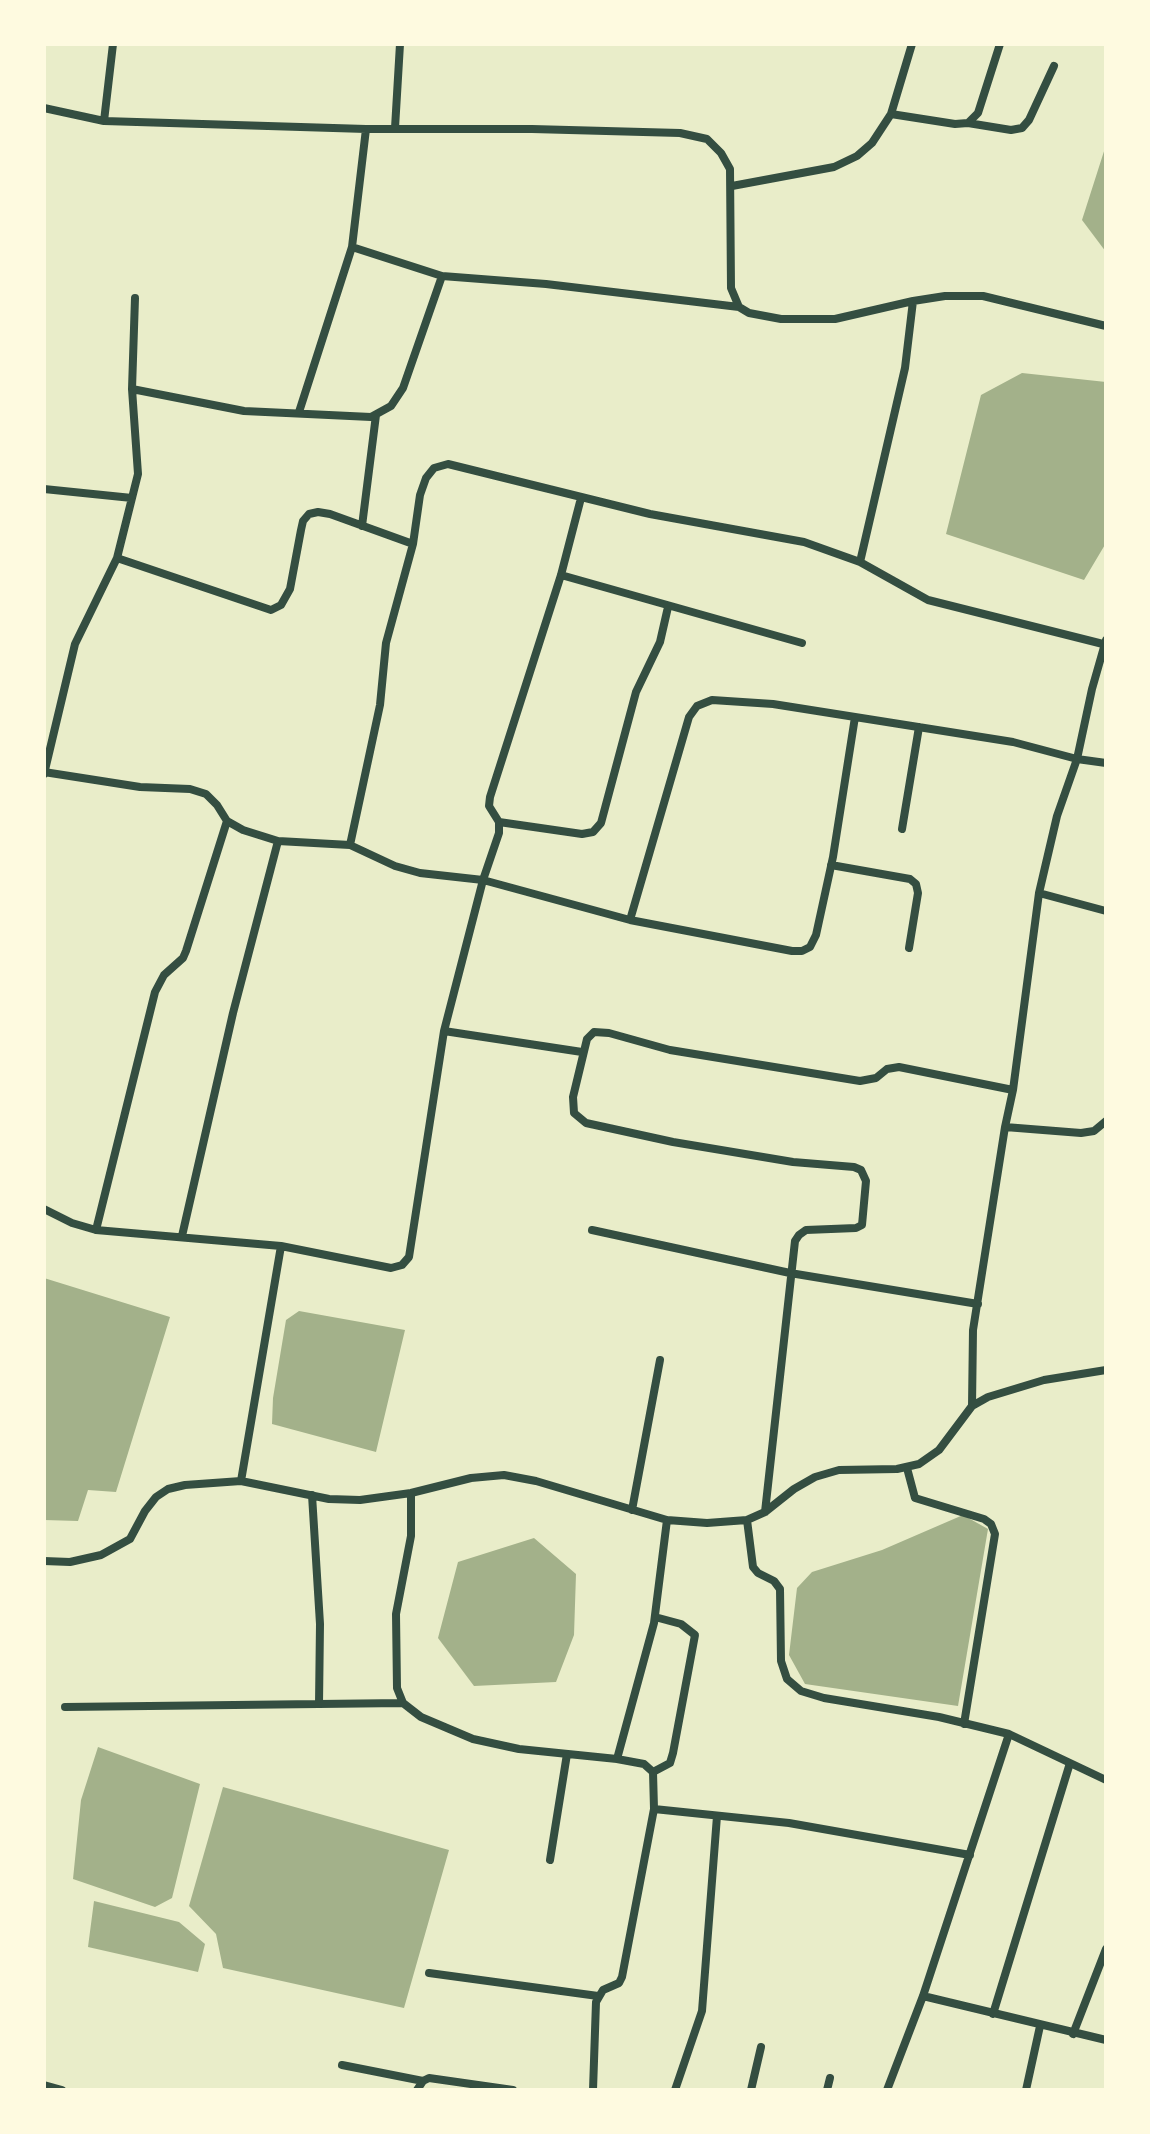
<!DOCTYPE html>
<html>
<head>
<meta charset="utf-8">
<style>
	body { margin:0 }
	#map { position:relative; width:1150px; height:2134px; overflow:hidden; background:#e9edc9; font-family:"Alegreya Sans",sans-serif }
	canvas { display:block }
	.frame { position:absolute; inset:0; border:46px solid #fefae0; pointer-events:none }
</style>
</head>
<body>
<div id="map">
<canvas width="1150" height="2134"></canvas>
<div class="frame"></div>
</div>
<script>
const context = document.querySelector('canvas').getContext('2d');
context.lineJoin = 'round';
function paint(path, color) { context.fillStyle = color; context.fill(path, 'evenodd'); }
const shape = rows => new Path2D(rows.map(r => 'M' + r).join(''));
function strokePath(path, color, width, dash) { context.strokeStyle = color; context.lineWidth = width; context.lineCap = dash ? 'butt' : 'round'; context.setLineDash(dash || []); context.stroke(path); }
paint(shape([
	[1106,145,1106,252,1082,220],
	[1022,373,1106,382,1106,543,1084,580,946,534,981,395],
	[44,1278,170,1317,116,1492,88,1490,78,1521,44,1520],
	[299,1311,405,1330,376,1452,272,1424,273,1398,286,1320],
	[963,1515,988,1529,958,1706,805,1684,789,1655,797,1588,812,1572,882,1550],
	[534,1538,576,1574,574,1635,556,1682,474,1686,438,1638,458,1562],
	[98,1747,200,1784,172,1898,155,1907,73,1879,81,1800],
	[223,1787,449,1850,404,2008,223,1968,216,1934,189,1906],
	[94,1901,179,1922,205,1944,198,1972,88,1947]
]), '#a3b18a');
strokePath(shape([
	[44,108,104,121,366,129,532,129,680,133,707,139,721,153,730,169,731,288,739,307,749,313,781,319,835,319,913,301,945,296,983,296,1106,326],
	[891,114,955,124,968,123,978,113,1000,44],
	[104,121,113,44],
	[968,123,1011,130,1022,128,1029,120,1054,66],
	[395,128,400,44],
	[732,186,834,167,857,156,872,143,891,114,912,44],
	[352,247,442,276,546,284,739,307],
	[132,389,244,411,371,417,391,406,403,388,442,276],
	[299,412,352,247,366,129],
	[44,489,132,498],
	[362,526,376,415],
	[117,558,271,610,281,605,290,589,301,530,303,521,309,514,318,512,330,514,413,544],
	[860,562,905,368,913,301],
	[561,575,802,643],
	[44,772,140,787,190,789,206,794,217,805,227,821,243,830,278,841,350,845,395,866,420,873,483,880,630,920,792,951,802,951,810,947,816,935,833,857,855,717],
	[44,774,75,644,117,558,138,474,132,389,135,298],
	[499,822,582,834,593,832,601,823,636,692,660,642,668,607],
	[902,829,919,727],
	[350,845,380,705,386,643,413,544,420,495,426,478,434,468,448,464,650,514,804,542,860,562,928,600,1103,644],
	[831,865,910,879,916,884,918,893,909,948],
	[1039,893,1106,911],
	[630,920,689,717,697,706,712,700,773,704,1013,742,1077,759,1106,763],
	[444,1031,582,1052],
	[1005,1127,1081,1133,1094,1131,1106,1121],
	[44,1209,72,1223,96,1230,281,1246,391,1268,402,1265,409,1257,444,1031,483,880,499,833,499,822,489,806,490,797,561,575,581,498],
	[96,1230,155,992,164,975,183,958,186,951,227,821],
	[592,1230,790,1273,978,1304],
	[182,1236,233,1013,278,841],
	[972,1406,973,1330,1005,1127,1013,1090,1039,893,1057,816,1077,759,1092,689,1106,640],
	[907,1468,915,1498,984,1519,991,1524,995,1534,964,1724],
	[241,1481,281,1246],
	[411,1493,411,1536,396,1614,397,1688,403,1703,421,1717,473,1739,519,1749,617,1759,644,1764,653,1772,654,1809,622,1977,619,1983,603,1990,596,2002,593,2090],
	[312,1495,320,1624,319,1704],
	[632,1510,660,1360],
	[765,1512,795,1241,799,1235,806,1230,856,1228,862,1225,866,1181,861,1170,854,1167,793,1162,673,1142,586,1123,574,1113,573,1097,587,1039,594,1032,609,1033,670,1050,860,1081,876,1078,887,1069,899,1067,1013,1090],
	[747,1520,753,1567,758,1573,774,1581,780,1589,781,1661,787,1679,801,1691,824,1698,939,1717,1009,1734,1106,1780],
	[44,1561,70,1562,101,1555,130,1539,145,1511,156,1497,168,1489,185,1485,241,1481,329,1499,360,1500,411,1493,471,1478,504,1475,536,1481,667,1520,707,1523,747,1520,765,1512,794,1489,815,1477,839,1470,897,1469,919,1464,939,1450,972,1406,988,1397,1044,1380,1106,1370],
	[65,1707,403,1703],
	[617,1759,654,1623,667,1520],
	[653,1772,670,1763,673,1753,695,1635,681,1624,655,1617],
	[654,1809,789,1823,970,1855],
	[550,1860,567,1754],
	[429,1973,598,1996],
	[923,1996,1106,2040],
	[993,2014,1070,1763],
	[1073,2034,1106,1949],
	[342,2065,423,2081],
	[44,2085,62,2090],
	[417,2090,423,2081,429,2078,513,2090],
	[675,2090,702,2011,717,1816],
	[751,2090,761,2047],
	[827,2090,830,2078],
	[887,2090,923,1996,1009,1734],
	[1026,2090,1040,2026]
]), '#344e41', 8);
</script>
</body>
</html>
